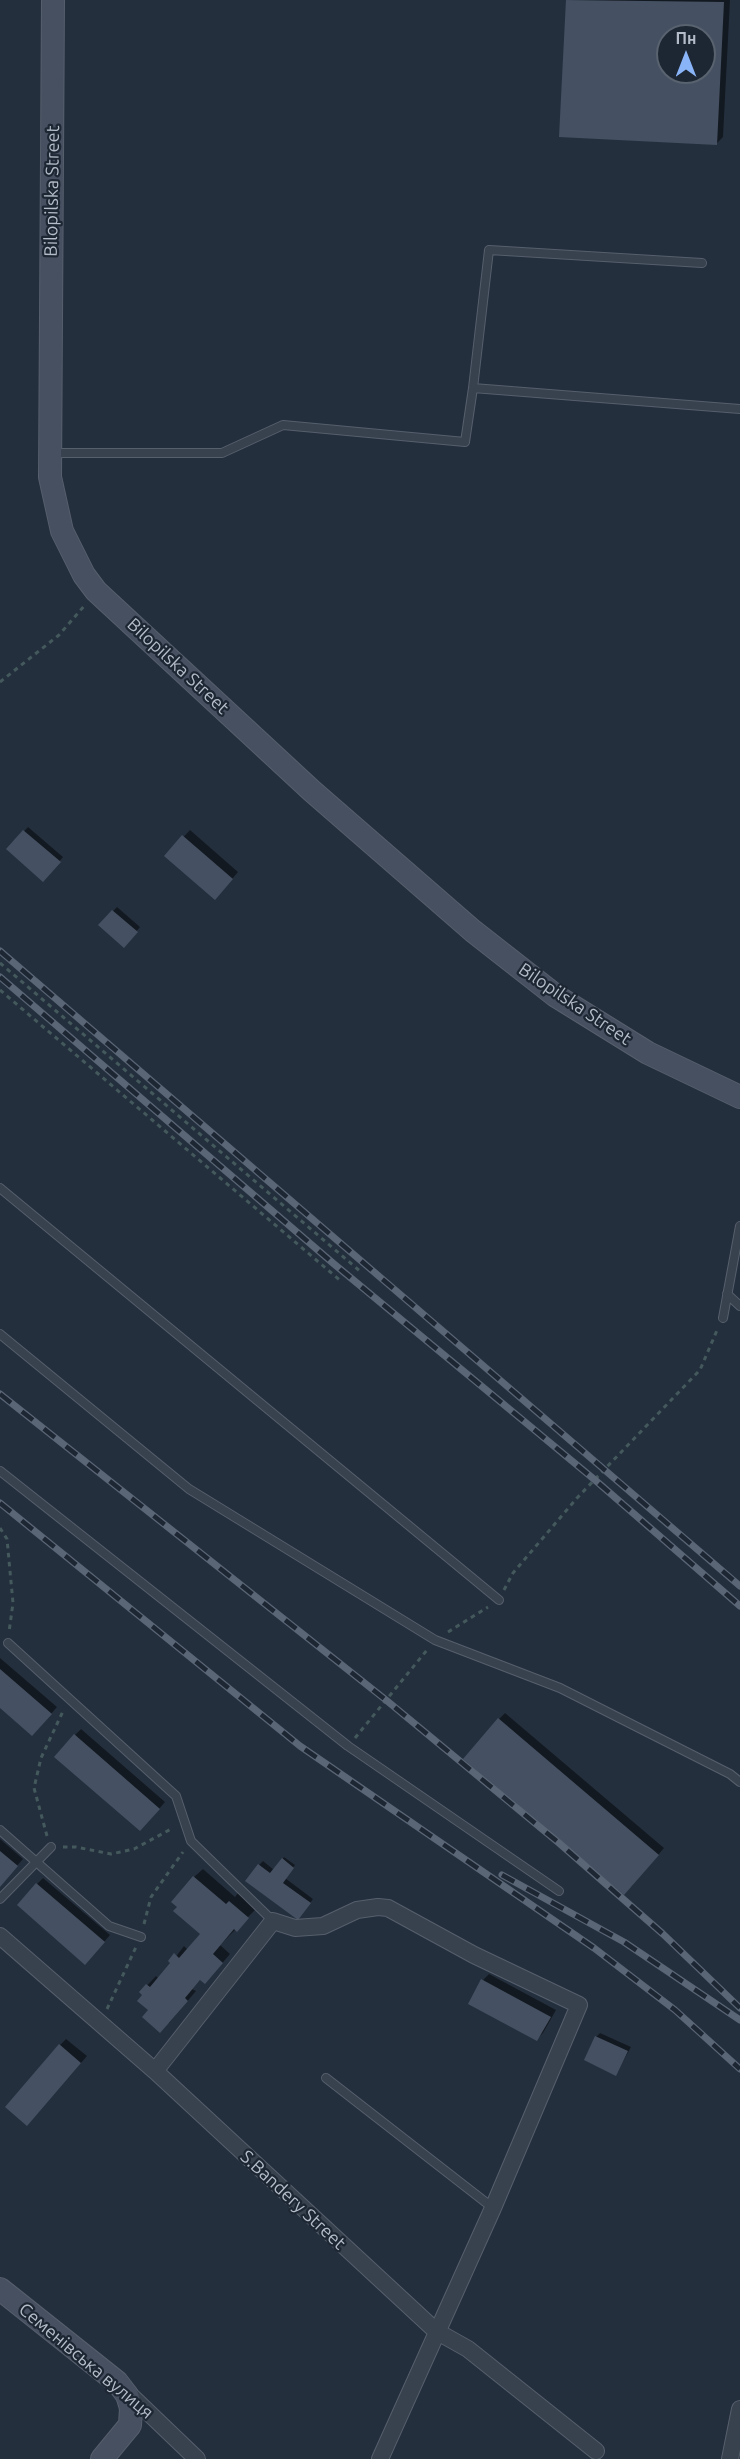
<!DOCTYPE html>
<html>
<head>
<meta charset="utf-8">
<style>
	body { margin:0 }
	#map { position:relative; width:740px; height:2459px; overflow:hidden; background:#242f3e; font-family:Ubuntu,sans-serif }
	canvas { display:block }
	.north { position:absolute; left:656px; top:24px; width:60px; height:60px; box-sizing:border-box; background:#1d2633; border:2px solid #59626f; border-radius:50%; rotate:0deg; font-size:16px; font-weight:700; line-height:24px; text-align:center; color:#b4bcc9 }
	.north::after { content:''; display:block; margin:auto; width:21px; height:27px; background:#8ab4f8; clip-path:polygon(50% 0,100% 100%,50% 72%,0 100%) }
</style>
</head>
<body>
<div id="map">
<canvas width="740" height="2459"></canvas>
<div class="north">Пн</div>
</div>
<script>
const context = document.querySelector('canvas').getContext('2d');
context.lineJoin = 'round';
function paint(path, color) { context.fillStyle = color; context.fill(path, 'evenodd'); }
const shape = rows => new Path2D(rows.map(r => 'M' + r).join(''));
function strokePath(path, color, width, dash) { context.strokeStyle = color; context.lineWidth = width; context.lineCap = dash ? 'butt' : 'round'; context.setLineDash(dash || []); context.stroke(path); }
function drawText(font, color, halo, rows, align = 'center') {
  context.font = font + ' Ubuntu,sans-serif'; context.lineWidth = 4.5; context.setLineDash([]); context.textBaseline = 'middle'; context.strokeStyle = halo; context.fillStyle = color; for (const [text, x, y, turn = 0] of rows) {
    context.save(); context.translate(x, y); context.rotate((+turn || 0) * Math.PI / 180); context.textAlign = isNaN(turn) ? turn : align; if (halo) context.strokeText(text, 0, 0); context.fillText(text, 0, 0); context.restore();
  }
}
paint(shape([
	[568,0,730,0,723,137,716,144,561,136],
	[668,36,704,36,704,72,668,72],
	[28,827,63,857,47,876,8,849],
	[190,830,238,872,221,892,166,856],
	[117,907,140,927,124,946,100,925],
	[0,1658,57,1707,39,1728,0,1707],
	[505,1713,664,1848,631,1887,499,1719],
	[81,1729,165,1802,147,1823,75,1735],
	[0,1839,23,1859,0,1885],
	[284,1857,295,1865,285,1878,313,1899,302,1914,259,1865,263,1861,274,1870],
	[203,1869,235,1897,238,1893,256,1909,220,1945,230,1954,213,1974,201,1979,192,1989,196,1991,169,2023,150,2010,141,1992,156,1976,159,1979,184,1946,188,1950,202,1934,194,1877],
	[43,1878,110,1935,92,1956,37,1884],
	[489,1974,556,2010,543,2033,537,2039,483,1980],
	[600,2033,631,2047,616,2074,596,2037],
	[66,2039,87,2056,33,2118,60,2045]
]), '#0007');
paint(shape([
	[566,0,724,2,717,145,559,137],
	[668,36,704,36,704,72,668,72],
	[23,830,61,862,43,882,6,849],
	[182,835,233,879,215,900,164,856],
	[112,910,138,932,124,948,98,925],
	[0,1669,52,1714,32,1736,0,1708],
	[498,1718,659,1855,624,1895,463,1759],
	[74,1734,160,1809,140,1831,54,1757],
	[0,1851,18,1866,0,1887],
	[282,1858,294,1868,283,1883,311,1903,298,1920,245,1881,258,1864,270,1873],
	[193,1876,226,1904,229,1901,249,1918,237,1932,234,1929,213,1954,223,1963,205,1984,200,1980,185,1998,188,2001,160,2033,142,2017,148,2010,137,2001,142,1995,139,1992,146,1984,150,1987,170,1963,168,1961,174,1953,179,1958,200,1934,173,1911,177,1907,171,1902],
	[36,1883,105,1942,85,1965,17,1905],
	[481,1979,551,2017,537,2041,468,2004],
	[595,2036,628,2051,616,2076,584,2060],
	[59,2044,81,2063,27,2126,5,2107]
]), '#455162');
const lane = shape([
	[473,388,740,409],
	[52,453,222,453,283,425,465,442,473,388,489,250,702,263],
	[0,1188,499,1600],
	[727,1294,740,1306],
	[723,1318,740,1226],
	[0,1334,189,1489,435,1640,560,1688,730,1774,740,1782],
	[0,1471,348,1746,559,1891],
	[8,1643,176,1796,191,1841,273,1921],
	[0,1830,109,1926,141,1937],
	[0,1899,51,1847],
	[326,2078,493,2208]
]);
const street = shape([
	[0,1936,155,2071,436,2331,468,2349,596,2451],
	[155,2071,273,1921,295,1928,323,1926,357,1910,378,1907,388,1908,474,1955,579,2005,493,2208,380,2459],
	[126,2391,197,2459],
	[730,2459,740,2409]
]);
const secondary = shape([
	[53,0,50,477,62,531,84,575,96,591,312,791,473,931,556,996,648,1053,740,1097],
	[0,2289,117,2382,127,2395,131,2408,130,2425,102,2459]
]);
strokePath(lane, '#565f6c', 10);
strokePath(street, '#565f6c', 18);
strokePath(secondary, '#565f6c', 24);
strokePath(shape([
	[0,682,59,635,85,605],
	[0,963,361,1272],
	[0,990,342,1282],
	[0,1528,7,1539,13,1603,9,1632],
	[504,1590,513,1573,577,1498,700,1370,718,1328],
	[448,1632,488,1607],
	[355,1738,427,1650],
	[47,1836,34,1788,41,1758,64,1709],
	[63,1847,76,1847,111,1854,134,1849,173,1828],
	[144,1924,151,1897,183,1852],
	[107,2009,136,1947]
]), '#44595c', 3, [4.5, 4.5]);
strokePath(lane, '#38414e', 8);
strokePath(street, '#38414e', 16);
strokePath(secondary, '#465061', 22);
const rail = shape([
	[0,951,740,1586],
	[0,977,334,1264,595,1480,740,1606],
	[0,1394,386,1700,559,1843,663,1934,740,2008],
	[0,1503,300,1746,594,1948,675,2010,740,2069],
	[502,1875,624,1942,740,2020]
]);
strokePath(rail, '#5a6575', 7);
strokePath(rail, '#1d2633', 4.5, [14]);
drawText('18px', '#b4bcc9', '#1d2633', [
	["Bilopilska Street",52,191,-89],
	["Bilopilska Street",178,666,43],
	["Bilopilska Street",575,1004,34],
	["S.Bandery Street",293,2200,43],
	["Семенівська вулиця",86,2361,40]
]);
</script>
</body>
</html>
